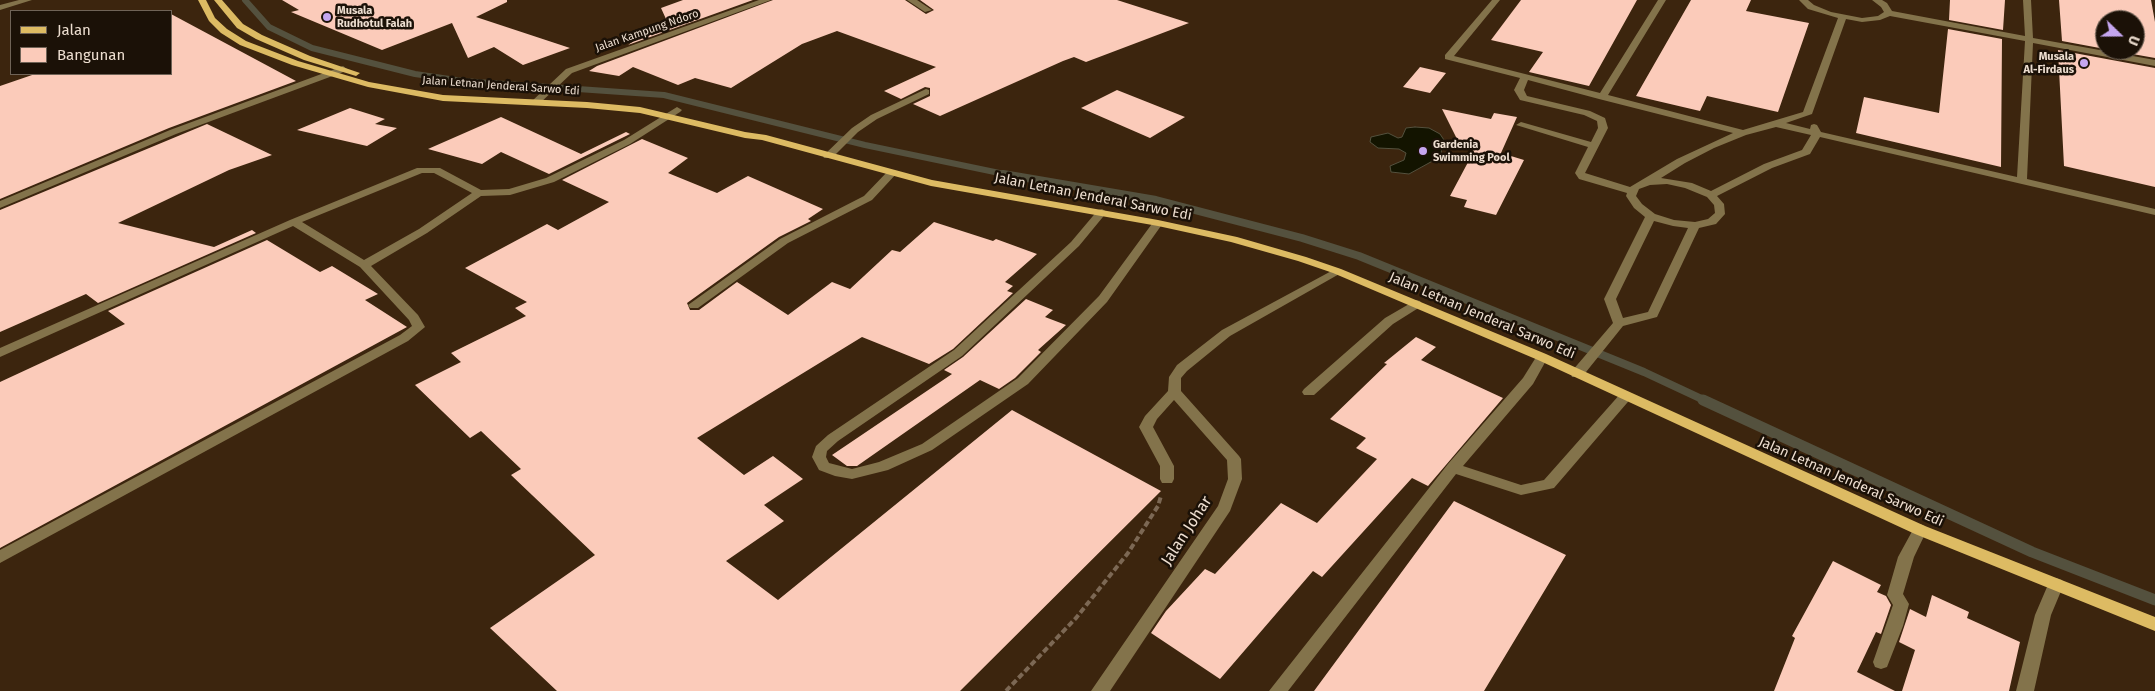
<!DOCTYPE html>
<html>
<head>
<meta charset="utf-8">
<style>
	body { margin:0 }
	#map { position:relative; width:2155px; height:691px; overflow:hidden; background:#3c250e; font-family:"Fira Sans",sans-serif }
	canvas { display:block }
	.legend { position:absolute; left:10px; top:10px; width:162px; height:65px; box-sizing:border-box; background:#1b1107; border:1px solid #6f6357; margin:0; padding:6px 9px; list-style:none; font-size:15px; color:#edded0 }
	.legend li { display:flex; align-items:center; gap:10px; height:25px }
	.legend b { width:25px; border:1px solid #6f6357 }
	.north { position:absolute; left:2095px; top:10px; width:50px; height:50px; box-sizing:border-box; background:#1b1107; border:1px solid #6f6357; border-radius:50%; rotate:112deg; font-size:14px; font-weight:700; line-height:20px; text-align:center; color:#edded0 }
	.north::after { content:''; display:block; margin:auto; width:18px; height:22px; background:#c5a6f0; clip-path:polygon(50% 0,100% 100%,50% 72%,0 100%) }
</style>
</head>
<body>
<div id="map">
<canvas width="2155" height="691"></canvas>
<ul class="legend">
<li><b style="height:6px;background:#ddbb63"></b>Jalan</li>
<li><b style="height:14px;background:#fbcbba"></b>Bangunan</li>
</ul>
<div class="north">U</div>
</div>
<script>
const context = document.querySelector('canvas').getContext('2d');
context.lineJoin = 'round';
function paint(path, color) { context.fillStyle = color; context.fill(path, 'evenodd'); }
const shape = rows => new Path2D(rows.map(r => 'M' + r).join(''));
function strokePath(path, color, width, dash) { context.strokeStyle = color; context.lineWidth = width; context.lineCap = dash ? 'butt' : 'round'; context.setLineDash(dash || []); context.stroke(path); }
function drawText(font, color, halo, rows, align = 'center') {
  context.font = font + ' "Fira Sans",sans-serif'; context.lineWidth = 5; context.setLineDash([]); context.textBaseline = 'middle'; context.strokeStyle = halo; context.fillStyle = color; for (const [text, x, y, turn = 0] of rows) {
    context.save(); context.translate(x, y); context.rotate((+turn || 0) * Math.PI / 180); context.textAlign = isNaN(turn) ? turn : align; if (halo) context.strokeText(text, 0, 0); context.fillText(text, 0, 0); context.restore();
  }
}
const water = shape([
	[1415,127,1429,128,1440,134,1444,140,1441,153,1438,158,1409,174,1391,172,1390,166,1404,160,1406,153,1399,149,1378,148,1370,142,1371,137,1388,133,1398,138,1402,137,1406,128,1415,127]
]);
paint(water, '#131400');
strokePath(water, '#54513e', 1);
strokePath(shape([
	[245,0,269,27,312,48,415,74,463,81,664,95,865,145,1009,175]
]), '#54513e', 6);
strokePath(shape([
	[1003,174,1156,200,1302,238,1359,256,1644,372,1706,401]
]), '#54513e', 8);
strokePath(shape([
	[1703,400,2032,552,2155,600]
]), '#54513e', 11);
paint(shape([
	[282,0,507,0,507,2,476,17,570,48,523,65,494,47,468,58,452,23,382,50,291,12,299,10],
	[683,0,753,0,628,45,666,19,661,8],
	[773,0,905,0,926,14,934,10,920,0,1117,0,1189,23,1086,62,1074,57,1063,61,940,116,913,104,930,96,930,88,925,87,901,99,884,91,936,67,837,31,802,44,731,88,695,78,678,85,633,67,619,76,589,71,597,66],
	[1521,0,1637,0,1589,86,1529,72,1543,52,1491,40],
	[1691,0,1751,0,1746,11,1809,23,1778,112,1707,96,1700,111,1636,96],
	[1950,0,2005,0,2003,30,1949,20],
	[2059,0,2151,0,2155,22,2155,58,2110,50,2135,50,2135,20,2105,20,2105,49,2062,41],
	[171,14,296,81,169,128,0,199,0,86,35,74,171,74],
	[1948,29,2002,39,2001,167,1856,133,1864,97,1939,113],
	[2058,50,2155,68,2155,187,2064,166],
	[1420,67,1446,73,1430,93,1403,87],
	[1117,90,1185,117,1150,138,1081,108],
	[350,108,385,119,375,124,397,128,367,146,297,130],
	[1442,109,1491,119,1494,113,1517,117,1501,153,1524,160,1496,215,1464,207,1467,200,1450,196,1474,151,1457,139],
	[501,117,581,154,626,132,630,134,549,174,501,152,482,164,428,149],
	[207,124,272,155,229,170,118,223,214,247,252,230,256,233,98,303,86,294,0,332,0,210],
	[642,139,688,158,668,173,717,193,748,176,823,209,808,219,811,221,779,237,687,303,690,310,699,310,737,282,788,315,832,282,850,289,892,250,900,252,934,222,993,241,996,239,1037,254,1005,282,1013,286,1007,291,1013,293,953,349,929,364,862,337,697,438,744,475,773,456,803,479,764,505,784,521,726,561,778,600,1012,410,1161,491,960,691,557,691,490,628,595,555,511,475,521,469,481,431,470,438,415,385,461,362,451,353,526,316,515,308,527,302,465,268,547,224,558,230,609,202,562,180],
	[267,240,320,272,332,266,378,294,365,300,407,327,0,548,0,382,125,324,108,311],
	[1026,299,1053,310,1045,317,1066,325,1038,350,1041,352,1015,378,999,389,980,380,857,466,847,466,832,455,952,374,944,370,963,357],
	[1416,337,1436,347,1421,360,1503,398,1428,486,1412,478,1322,577,1313,571,1220,679,1151,633,1166,611,1205,569,1215,574,1281,503,1317,523,1377,459,1356,448,1366,438,1330,419,1387,364,1384,363],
	[1454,501,1566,555,1484,691,1314,691],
	[1833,561,1881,585,1877,592,1886,596,1891,605,1881,634,1876,632,1857,672,1895,691,1774,691,1795,638,1792,636],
	[1932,595,1969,612,1967,618,2020,642,2009,691,1902,691,1915,650,1899,642,1910,609,1926,617]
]), '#fbcbba');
strokePath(shape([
	[1006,691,1076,618,1128,553,1158,506,1161,496]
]), '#7c6854', 4, [6, 3]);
paint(shape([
	[19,0,32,0,0,10,0,5,19,0],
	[759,0,771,0,572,73,539,104,536,105,531,102,566,69,759,0],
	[907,0,917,0,932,10,925,12,907,0],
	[1492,0,1500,0,1454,56,1600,93,1658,0,1666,0,1608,95,1743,130,1803,112,1838,18,1808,9,1799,0,1808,0,1814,5,1831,12,1862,18,1878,16,1884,12,1881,7,1872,0,1882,0,1887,3,1892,11,2025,36,2023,0,2031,0,2033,38,2155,60,2155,66,2033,43,2027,179,2155,209,2155,215,1820,137,1810,154,1772,168,1717,196,1724,204,1725,214,1716,224,1699,228,1657,317,1623,326,1582,377,1572,377,1571,374,1572,371,1613,323,1604,299,1645,217,1634,208,1626,196,1627,193,1579,179,1575,173,1588,147,1516,125,1521,122,1591,142,1598,128,1597,121,1584,115,1520,100,1514,90,1520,78,1445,59,1445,55,1492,0],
	[1890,16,2025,41,2017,177,1821,132,1817,125,1814,124,1811,125,1810,129,1786,123,1812,114,1846,19,1862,22,1880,20,1890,16],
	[1528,80,1599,99,1733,133,1677,159,1630,187,1585,173,1608,128,1605,118,1590,111,1527,96,1524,90,1528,80],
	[1776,127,1811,135,1802,150,1764,164,1711,191,1692,183,1661,178,1685,163,1714,148,1746,135,1776,127],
	[1667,184,1685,188,1707,197,1714,205,1715,213,1708,219,1695,222,1674,220,1655,214,1642,204,1636,196,1639,189,1650,185,1667,184],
	[1654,221,1673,226,1688,228,1648,312,1623,318,1616,299,1654,221],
	[343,66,347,69,346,71,176,134,0,208,0,201,170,130,343,66],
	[926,89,929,90,929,94,877,119,858,132,832,158,824,158,823,156,852,128,871,115,926,89],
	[677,107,682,110,680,112,630,144,554,182,510,195,481,196,427,233,371,266,418,315,425,327,408,341,0,563,0,550,400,335,412,326,409,320,360,267,293,226,0,357,0,348,290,220,417,168,440,168,481,190,509,189,546,178,624,140,677,107],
	[422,173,434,173,472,193,419,229,364,260,302,222,422,173],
	[892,170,897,173,872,200,788,243,698,308,690,308,688,305,780,239,864,196,888,171,892,170],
	[1102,209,1107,212,1079,246,962,356,838,441,827,451,826,457,829,463,852,469,879,462,922,444,1018,378,1099,296,1154,221,1162,221,1163,223,1107,302,1028,384,932,450,888,470,852,479,835,476,819,470,812,457,816,446,828,435,954,350,1071,242,1098,210,1102,209],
	[1337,268,1343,271,1341,273,1230,336,1187,371,1181,378,1181,391,1239,456,1241,459,1242,479,1230,511,1110,691,1091,691,1218,506,1228,479,1227,460,1174,400,1157,419,1153,427,1174,466,1174,479,1172,483,1162,483,1160,479,1160,466,1139,427,1145,416,1168,391,1169,377,1177,365,1222,330,1337,268],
	[1416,300,1420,301,1422,304,1420,307,1393,324,1314,395,1304,395,1302,392,1304,389,1385,318,1416,300],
	[1542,353,1548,357,1533,384,1463,466,1521,485,1544,480,1621,393,1631,393,1633,396,1554,488,1521,495,1456,474,1288,691,1269,691,1448,464,1523,378,1538,354,1542,353],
	[1920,524,1925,526,1927,530,1914,557,1903,594,1909,604,1903,626,1887,667,1881,669,1875,667,1873,662,1893,605,1887,595,1898,557,1915,526,1920,524],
	[2056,578,2062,580,2064,584,2051,615,2034,691,2016,691,2035,615,2050,580,2056,578]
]), '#83734b');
paint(shape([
	[198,0,206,0,215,18,227,29,246,41,298,61,369,82,443,95,587,102,640,107,745,132,766,135,932,180,1158,220,1237,237,1306,257,1341,269,1546,354,1925,526,2155,617,2155,631,1915,534,1538,360,1333,273,1298,261,1231,242,1158,226,931,186,762,140,745,138,640,113,587,108,443,101,368,87,292,65,240,45,221,33,209,21,198,0],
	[214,0,222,0,243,24,262,35,310,56,360,73,356,76,304,60,256,39,237,28,214,0]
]), '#ddbb63');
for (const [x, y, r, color] of [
	[327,17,5,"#c5a6f0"],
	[2084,63,5,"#c5a6f0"],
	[1423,151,5,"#c5a6f0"]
]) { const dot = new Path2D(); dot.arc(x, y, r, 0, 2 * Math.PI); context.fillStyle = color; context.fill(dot); strokePath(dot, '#1b1107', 2); }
drawText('bold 11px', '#edded0', '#1b1107', [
	["Musala",337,11],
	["Rudhotul Falah",337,24],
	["Musala",2074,57,"right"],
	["Al-Firdaus",2074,70,"right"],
	["Gardenia",1433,145],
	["Swimming Pool",1433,158]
], 'left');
drawText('11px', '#edded0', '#1b1107', [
	["Jalan Kampung Ndoro",647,31,-19],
	["Jalan Letnan Jenderal Sarwo Edi",501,86,4]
]);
drawText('14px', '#edded0', '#1b1107', [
	["Jalan Letnan Jenderal Sarwo Edi",1093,197,11],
	["Jalan Letnan Jenderal Sarwo Edi",1482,316,23],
	["Jalan Letnan Jenderal Sarwo Edi",1851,482,24]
]);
drawText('16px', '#edded0', '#1b1107', [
	["Jalan Johar",1187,531,-57]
]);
</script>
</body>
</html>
